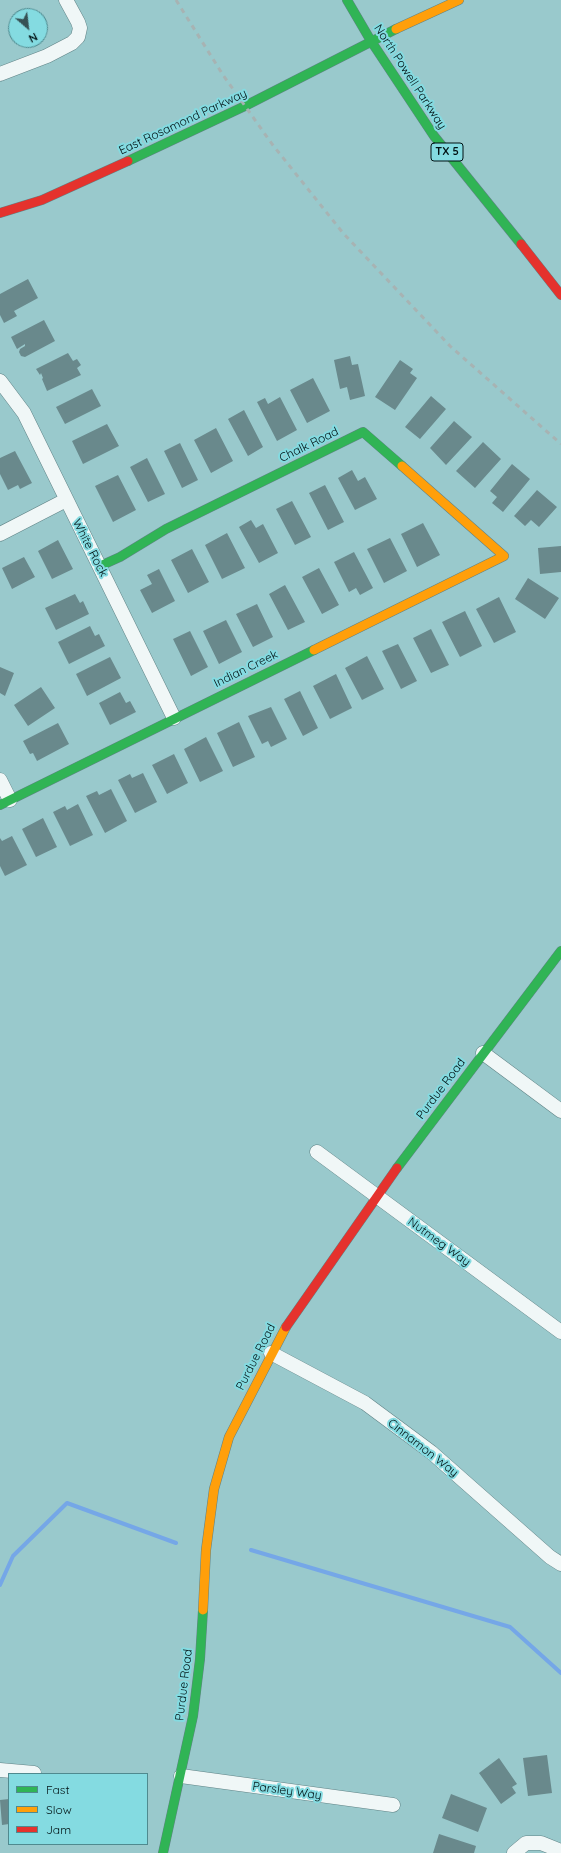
<!DOCTYPE html>
<html>
<head>
<meta charset="utf-8">
<style>
	body { margin:0 }
	#map { position:relative; width:561px; height:1853px; overflow:hidden; background:#99c9cc; font-family:Quicksand,sans-serif }
	canvas { display:block }
	.legend { position:absolute; left:8px; top:1773px; width:140px; height:72px; box-sizing:border-box; background:#84dbe1; border:1px solid #4f8a8f; margin:0; padding:5px 7px; list-style:none; font-size:12px; color:#001113 }
	.legend li { display:flex; align-items:center; gap:8px; height:20px }
	.legend b { width:20px; border:1px solid #4f8a8f }
	.north { position:absolute; left:8px; top:8px; width:40px; height:40px; box-sizing:border-box; background:#84dbe1; border:1px solid #4f8a8f; border-radius:50%; rotate:152deg; font-size:11px; font-weight:700; line-height:16px; text-align:center; color:#001113 }
	.north::after { content:''; display:block; margin:auto; width:14px; height:18px; background:#365154; clip-path:polygon(50% 0,100% 100%,50% 72%,0 100%) }
</style>
</head>
<body>
<div id="map">
<canvas width="561" height="1853"></canvas>
<ul class="legend">
<li><b style="height:5px;background:#30b455"></b>Fast</li>
<li><b style="height:5px;background:#ff9f0a"></b>Slow</li>
<li><b style="height:5px;background:#e5322d"></b>Jam</li>
</ul>
<div class="north">N</div>
</div>
<script>
const context = document.querySelector('canvas').getContext('2d');
context.lineJoin = 'round';
const shape = rows => new Path2D(rows.map(r => 'M' + r).join(''));
function strokePath(path, color, width, dash) { context.strokeStyle = color; context.lineWidth = width; context.lineCap = dash ? 'butt' : 'round'; context.setLineDash(dash || []); context.stroke(path); }
function paint(path, color) { context.fillStyle = color; context.fill(path, 'evenodd'); }
function drawText(font, color, halo, rows, align = 'center') {
  context.font = font + ' Quicksand,sans-serif'; context.lineWidth = 4; context.setLineDash([]); context.textBaseline = 'middle'; context.strokeStyle = halo; context.fillStyle = color; for (const [text, x, y, turn = 0] of rows) {
    context.save(); context.translate(x, y); context.rotate((+turn || 0) * Math.PI / 180); context.textAlign = isNaN(turn) ? turn : align; if (halo) context.strokeText(text, 0, 0); context.fillText(text, 0, 0); context.restore();
  }
}
strokePath(shape([
	[251,1550,510,1627,561,1673],
	[0,1585,13,1556,67,1503,176,1543]
]), '#75a7e7', 4);
paint(shape([
	[28,279,38,298,14,311,17,316,4,323,0,315,0,294],
	[44,320,55,341,25,357,21,356,19,352,20,349,25,346,25,344,17,349,11,337],
	[68,353,73,361,77,359,81,365,77,368,81,375,47,391,42,379,43,378,41,373,40,375,36,369],
	[350,356,352,365,358,364,365,396,350,400,347,387,340,389,334,360],
	[400,360,413,369,410,373,417,378,395,410,375,397],
	[313,378,330,411,307,423,290,390],
	[92,389,101,406,65,424,56,407],
	[431,396,446,409,420,439,405,427],
	[280,397,297,430,277,441,257,402,265,398,268,404],
	[244,410,263,447,248,456,228,419],
	[454,421,472,437,446,465,430,448],
	[107,424,119,446,83,464,72,441],
	[216,428,233,461,211,473,194,440],
	[483,442,501,459,475,488,456,471],
	[180,443,198,480,182,488,164,451],
	[15,451,32,483,20,489,18,485,8,490,0,474,0,458],
	[147,458,165,494,148,502,130,467],
	[512,464,530,479,503,512,492,503,497,497,490,491],
	[352,470,358,481,365,477,377,499,355,510,338,478],
	[118,475,136,510,113,522,95,486],
	[325,485,344,522,328,530,309,493],
	[537,490,557,507,539,527,531,520,525,526,514,516],
	[292,501,311,537,295,545,276,509],
	[251,520,256,528,263,524,278,553,259,563,239,527],
	[423,523,440,555,417,567,401,534],
	[227,533,245,568,222,579,205,545],
	[390,538,407,571,384,583,367,549],
	[58,540,73,569,52,579,38,551],
	[561,546,561,572,540,574,538,548],
	[192,549,209,582,188,593,171,560],
	[354,552,373,588,360,595,356,588,349,592,334,562],
	[24,557,35,577,12,589,2,568],
	[319,568,339,605,322,614,302,577],
	[159,569,175,601,152,613,140,590,152,584,147,575],
	[528,578,559,598,545,619,515,599],
	[285,585,305,622,288,630,269,594],
	[75,594,80,603,83,601,89,614,56,630,45,608],
	[499,597,516,632,494,643,476,609],
	[257,604,273,637,253,647,236,614],
	[465,611,482,646,460,657,442,622],
	[226,620,242,652,219,664,203,631],
	[90,626,95,636,99,634,105,646,69,664,58,642],
	[431,629,449,665,431,673,413,638],
	[190,631,208,667,191,676,173,639],
	[398,644,417,681,401,689,382,651],
	[367,656,384,689,362,700,345,668],
	[110,657,121,678,87,696,76,674],
	[0,667,14,673,5,696,0,693],
	[336,674,352,708,330,719,313,686],
	[41,687,55,708,28,726,14,705],
	[300,691,318,728,303,736,284,699],
	[120,692,126,703,130,701,136,712,110,725,99,703],
	[271,707,287,739,271,747,268,741,262,744,248,716],
	[239,722,255,757,233,767,217,733],
	[58,723,69,744,37,761,33,753,30,754,23,741],
	[206,737,223,771,200,782,184,749],
	[174,754,188,783,167,794,152,765],
	[143,773,157,802,135,813,118,780,130,774,132,778],
	[111,789,127,821,105,833,86,796,97,791,99,795],
	[78,804,93,835,70,846,53,812,65,806,67,810],
	[43,818,57,847,36,857,22,829],
	[12,836,27,865,5,876,0,866,0,838,2,841],
	[547,1755,552,1793,528,1796,523,1758],
	[499,1758,517,1784,512,1787,516,1793,501,1804,479,1773],
	[451,1794,487,1808,478,1832,442,1818],
	[9,1799,9,1824,2,1825,0,1800],
	[439,1834,476,1846,474,1853,433,1853]
]), '#69898c');
const street = shape([
	[0,74,47,56,72,43,78,37,80,28,78,22,66,0],
	[0,381,24,413,174,718],
	[0,534,66,500],
	[0,780,10,800],
	[483,1053,561,1111],
	[317,1152,561,1332],
	[271,1353,365,1403,431,1452,550,1557,561,1564],
	[0,1770,34,1773],
	[181,1776,393,1805],
	[514,1853,526,1843,541,1843,561,1851]
]);
const fast = shape([
	[347,0,371,41,434,136,521,244],
	[128,161,245,106,396,29],
	[100,566,120,557,166,529,363,432,402,466],
	[0,805,314,650],
	[397,1168,561,951],
	[163,1853,193,1716,200,1659,203,1610]
]);
const slow = shape([
	[396,29,459,0],
	[314,650,504,556,402,466],
	[203,1610,206,1550,214,1489,229,1437,286,1327]
]);
const jam = shape([
	[0,213,42,200,128,161],
	[521,244,561,295],
	[286,1327,397,1168]
]);
strokePath(street, '#608386', 15);
strokePath(fast, '#608386', 10);
strokePath(slow, '#608386', 10);
strokePath(jam, '#608386', 10);
strokePath(street, '#f0f7f7', 14);
strokePath(fast, '#30b455', 9);
strokePath(slow, '#ff9f0a', 9);
strokePath(jam, '#e5322d', 9);
strokePath(shape([
	[176,0,223,75,272,144,343,233,450,346,561,444]
]), '#a7b3b3', 3, [5, 5]);
for (const [x, y, w] of [
	[447,152,32]
]) { const box = new Path2D(); box.roundRect(x - w / 2, y - 9, w, 18, 3); context.fillStyle = '#84dbe1'; context.fill(box); strokePath(box, '#001113', 1); }
drawText('bold 11px', '#001113', null, [
	["TX 5",447,152]
]);
drawText('12px', '#001113', '#84dbe1', [
	["North Powell Parkway",410,77,57],
	["East Rosamond Parkway",183,122,-25],
	["Chalk Road",309,445,-26],
	["White Rock",90,548,63],
	["Indian Creek",246,669,-26],
	["Purdue Road",441,1089,-53],
	["Nutmeg Way",439,1242,36],
	["Purdue Road",256,1357,-63],
	["Cinnamon Way",423,1448,38],
	["Purdue Road",184,1685,-83],
	["Parsley Way",287,1791,8]
]);
</script>
</body>
</html>
